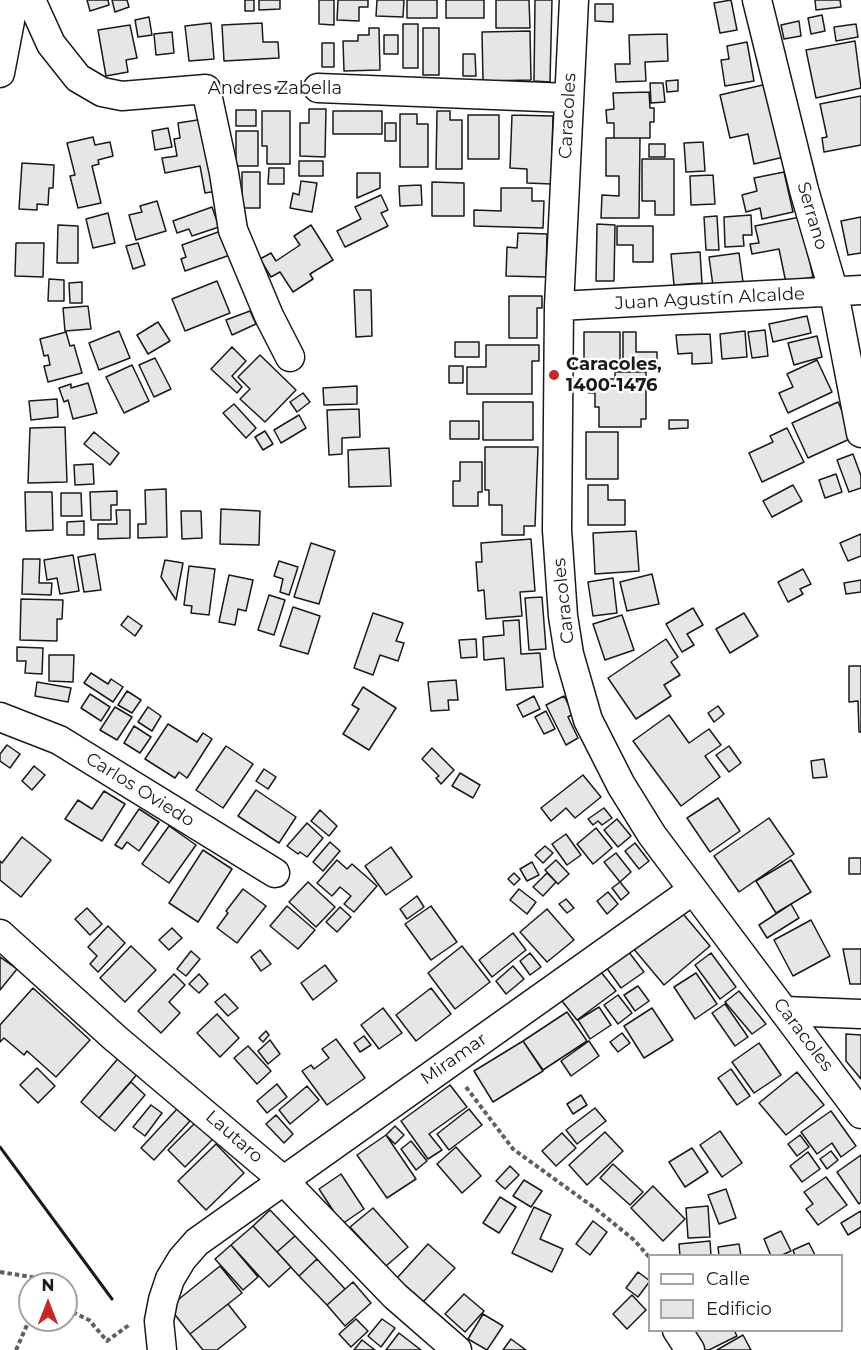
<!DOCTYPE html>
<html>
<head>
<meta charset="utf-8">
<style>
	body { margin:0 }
	#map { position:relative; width:861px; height:1350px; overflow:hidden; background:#fff; font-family:Montserrat,sans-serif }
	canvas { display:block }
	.legend { position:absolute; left:648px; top:1254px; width:195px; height:78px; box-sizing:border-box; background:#fff; border:2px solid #a3a3a3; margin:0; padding:8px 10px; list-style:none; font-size:18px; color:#1a1a1a }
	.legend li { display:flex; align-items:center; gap:12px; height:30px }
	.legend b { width:30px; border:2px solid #a3a3a3 }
	.north { position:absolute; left:18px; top:1272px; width:60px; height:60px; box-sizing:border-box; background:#fff; border:2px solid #a3a3a3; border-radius:50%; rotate:0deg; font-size:16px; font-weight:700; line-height:24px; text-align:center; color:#1a1a1a }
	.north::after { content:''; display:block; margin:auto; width:21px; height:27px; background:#c62828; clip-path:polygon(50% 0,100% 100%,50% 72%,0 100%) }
</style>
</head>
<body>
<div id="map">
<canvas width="861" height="1350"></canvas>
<ul class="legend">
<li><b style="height:8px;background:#fff"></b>Calle</li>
<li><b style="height:16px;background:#e6e6e6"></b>Edificio</li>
</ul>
<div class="north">N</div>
</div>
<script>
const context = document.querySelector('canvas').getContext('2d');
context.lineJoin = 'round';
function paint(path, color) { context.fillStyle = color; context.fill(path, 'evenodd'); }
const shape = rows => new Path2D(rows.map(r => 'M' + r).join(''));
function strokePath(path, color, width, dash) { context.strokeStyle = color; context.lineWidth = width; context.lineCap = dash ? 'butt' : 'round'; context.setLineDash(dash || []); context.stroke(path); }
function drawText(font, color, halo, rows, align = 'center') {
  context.font = font + ' Montserrat,sans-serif'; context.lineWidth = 4.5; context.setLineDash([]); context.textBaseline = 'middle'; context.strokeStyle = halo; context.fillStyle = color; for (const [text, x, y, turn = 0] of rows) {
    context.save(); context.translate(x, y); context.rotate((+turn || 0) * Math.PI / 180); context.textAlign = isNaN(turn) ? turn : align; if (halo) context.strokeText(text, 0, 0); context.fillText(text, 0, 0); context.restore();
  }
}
const building = shape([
	[87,0,108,0,109,5,90,11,87,0],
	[112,0,127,0,129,7,115,12,112,0],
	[245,0,254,0,254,11,245,11,245,0],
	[259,0,280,0,280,9,259,10,259,0],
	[319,0,334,0,334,25,319,24,319,0],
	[338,0,368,0,368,7,359,7,359,21,337,20,338,0],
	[377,0,404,0,403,17,376,16,377,0],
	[407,0,437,0,437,18,407,18,407,0],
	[446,0,484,0,484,18,446,18,446,0],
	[496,0,529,0,530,28,496,28,496,0],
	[535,0,552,0,550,82,534,81,535,0],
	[731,0,737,30,720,33,714,3,731,0],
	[815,0,840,0,841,7,816,10,815,0],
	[595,4,613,4,613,22,595,21,595,4],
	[822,15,825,31,811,34,808,18,822,15],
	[149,17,152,35,138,37,135,20,149,17],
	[799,21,801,36,784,39,781,25,799,21],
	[211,23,214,59,189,61,185,26,211,23],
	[262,23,263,42,278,42,279,58,224,61,222,25,262,23],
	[403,24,418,24,418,68,403,68,403,24],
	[856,24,858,37,836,41,834,27,856,24],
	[130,25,137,58,126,60,128,72,106,76,98,30,130,25],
	[369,28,379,28,380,70,344,71,343,41,358,41,358,35,369,35,369,28],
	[423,28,439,28,439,75,423,75,423,28],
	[530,31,531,80,483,81,482,32,530,31],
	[172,32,174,53,156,55,154,34,172,32],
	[667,34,668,61,645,62,646,81,616,82,615,64,630,64,629,35,667,34],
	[384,35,398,35,398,54,384,54,384,35],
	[855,41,861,88,816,98,806,50,855,41],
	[747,42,754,81,725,86,721,60,729,59,727,46,747,42],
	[322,43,334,43,334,67,322,67,322,43],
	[463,54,475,54,476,76,463,76,463,54],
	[678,80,678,91,667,92,666,81,678,80],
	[650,83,663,83,665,102,651,103,650,83],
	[767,84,784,157,754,164,748,134,730,138,720,95,767,84],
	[649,92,650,108,654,108,654,122,650,122,650,138,614,138,614,123,607,123,606,110,614,109,613,93,649,92],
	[861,96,861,145,824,152,822,138,827,137,820,104,861,96],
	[309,109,326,109,325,157,300,156,300,123,309,123,309,109],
	[236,110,256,110,256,126,236,126,236,110],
	[262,111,290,111,290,164,267,164,267,146,262,146,262,111],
	[333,111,382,111,382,134,333,134,333,111],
	[437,111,450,111,450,120,462,120,462,169,436,169,437,111],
	[400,114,417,114,417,124,428,124,428,167,400,167,400,114],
	[468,115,499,115,499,159,468,159,468,115],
	[512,115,553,116,551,184,527,183,527,169,510,168,512,115],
	[204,119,217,191,205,193,200,166,165,173,162,158,177,156,174,139,180,138,178,123,204,119],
	[385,123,396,123,396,141,385,141,385,123],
	[168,128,172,147,155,150,152,131,168,128],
	[236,131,258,131,258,166,236,166,236,131],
	[93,137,95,145,110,142,113,156,98,160,99,164,92,166,101,203,78,208,70,176,75,175,67,143,93,137],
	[606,138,640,138,639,218,601,218,602,195,619,196,619,176,606,176,606,138],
	[703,142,705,171,686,172,684,143,703,142],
	[649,144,665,144,665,157,649,157,649,144],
	[642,159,674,159,674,215,655,215,655,201,642,201,642,159],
	[299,161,323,161,323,176,299,176,299,161],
	[22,163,54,165,53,188,49,188,48,205,37,204,37,210,19,209,22,163],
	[269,168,284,168,284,184,268,184,269,168],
	[242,172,260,172,260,208,242,208,242,172],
	[784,172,793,212,762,219,760,208,746,212,742,195,757,191,754,178,784,172],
	[357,173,380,173,380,188,357,198,357,173],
	[713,175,715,204,691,205,690,176,713,175],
	[301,181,317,183,312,212,290,208,293,193,299,195,301,181],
	[432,182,464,183,464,216,432,216,432,182],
	[421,185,422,205,400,206,399,186,421,185],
	[501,188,532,188,532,201,544,201,543,228,474,226,474,210,501,211,501,188],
	[381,195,388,210,381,213,388,226,345,247,337,231,361,219,355,207,381,195],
	[157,201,166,231,136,240,129,215,142,212,140,206,157,201],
	[212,207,219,227,192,236,189,229,177,233,173,221,212,207],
	[108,213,115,243,93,248,86,219,108,213],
	[751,215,752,235,743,235,744,246,725,247,724,217,751,215],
	[717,216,719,250,706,250,704,217,717,216],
	[800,217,813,277,786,283,779,249,752,254,750,244,759,243,755,226,800,217],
	[861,217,861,253,848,255,841,221,861,217],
	[597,224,615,225,614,281,596,281,597,224],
	[58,225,78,226,78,263,57,263,58,225],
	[311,225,333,260,310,274,313,279,293,292,280,272,271,277,260,259,271,253,276,261,300,245,294,236,311,225],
	[617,226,653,226,653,262,633,262,633,245,617,245,617,226],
	[221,231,230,255,185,271,181,259,186,257,182,245,221,231],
	[518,233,547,234,546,277,506,276,507,247,517,248,518,233],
	[16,243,44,243,43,277,15,276,16,243],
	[138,243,145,265,133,269,126,246,138,243],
	[700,252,702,283,674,285,671,254,700,252],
	[739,253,743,282,713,286,709,257,739,253],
	[49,279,64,280,64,301,48,301,49,279],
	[217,281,230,313,185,331,172,299,217,281],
	[82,282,82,303,70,303,69,283,82,282],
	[354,290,371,290,372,336,356,337,354,290],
	[509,296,542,296,542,308,537,308,537,338,509,338,509,296],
	[88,306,91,329,65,331,63,308,88,306],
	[250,311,256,324,232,335,226,320,250,311],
	[807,316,811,333,773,342,769,324,807,316],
	[158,322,170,341,148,354,137,335,158,322],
	[765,330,768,356,752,358,748,332,765,330],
	[119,331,130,358,99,370,89,343,119,331],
	[745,331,747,357,722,359,720,334,745,331],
	[66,332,70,346,74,345,82,373,48,382,44,366,50,365,48,355,44,356,40,339,66,332],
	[584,332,620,332,620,369,584,369,584,332],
	[623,332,636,332,636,352,657,352,657,366,623,366,623,332],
	[710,334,712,363,692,364,692,353,678,354,676,335,710,334],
	[817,336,822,357,794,365,788,343,817,336],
	[455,342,479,342,479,357,455,357,455,342],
	[486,345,539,345,539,361,532,361,532,394,467,394,467,367,486,367,486,345],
	[232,347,246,361,232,376,242,387,237,393,211,369,232,347],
	[260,355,296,390,265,422,240,399,250,389,238,377,260,355],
	[155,358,171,389,154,397,139,365,155,358],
	[817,360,832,392,788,413,779,393,793,387,787,374,817,360],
	[132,365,149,401,124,413,106,377,132,365],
	[449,366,463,366,463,383,449,383,449,366],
	[615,372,646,372,646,419,641,419,641,427,599,427,599,407,595,407,595,393,589,393,589,379,615,379,615,372],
	[88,383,97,413,73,419,68,400,64,402,59,388,71,384,71,388,88,383],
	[357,386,357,404,324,405,323,388,357,386],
	[303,393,310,402,297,412,290,402,303,393],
	[57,399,58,417,31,420,29,401,57,399],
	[483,402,533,402,533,440,483,440,483,402],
	[838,402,854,437,808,458,792,423,838,402],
	[234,404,256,428,246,438,223,413,234,404],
	[359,409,360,437,342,438,342,454,329,455,327,410,359,409],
	[299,415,306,428,281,443,274,430,299,415],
	[669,420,688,420,688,428,669,429,669,420],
	[450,421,479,421,479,439,450,439,450,421],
	[65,427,67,482,28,483,30,428,65,427],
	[787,428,804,462,762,482,749,453,773,442,770,436,787,428],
	[265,431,273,444,263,450,255,437,265,431],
	[94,432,119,453,110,465,84,444,94,432],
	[586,432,618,432,618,479,586,479,586,432],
	[485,447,538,447,535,526,524,526,524,535,502,535,502,505,489,505,489,490,485,490,485,447],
	[389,448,391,486,349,487,348,450,389,448],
	[853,454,861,476,861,488,849,492,837,460,853,454],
	[460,462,482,462,482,492,478,492,478,506,453,506,453,481,460,481,460,462],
	[93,464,94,484,75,485,74,465,93,464],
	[836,474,842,492,825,498,819,480,836,474],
	[588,485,608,485,608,500,625,500,625,525,588,525,588,485],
	[793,485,802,501,772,517,763,501,793,485],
	[166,489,167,537,138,538,138,524,146,524,145,490,166,489],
	[117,491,117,505,111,505,111,520,91,520,90,492,117,491],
	[25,492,52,492,53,530,26,531,25,492],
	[61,493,81,493,82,516,61,516,61,493],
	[221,509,260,511,259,545,220,544,221,509],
	[116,510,130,510,130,538,98,539,98,524,117,524,116,510],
	[181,511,201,511,202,538,182,539,181,511],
	[84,521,84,535,67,535,67,522,84,521],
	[636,531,639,571,595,574,593,533,636,531],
	[861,534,861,556,848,561,840,543,861,534],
	[531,539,535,591,520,592,522,616,486,619,484,590,478,591,476,562,482,562,481,543,531,539],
	[311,543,335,551,319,604,294,597,311,543],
	[95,554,101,590,84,592,78,557,95,554],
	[73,555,79,591,60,594,57,578,47,580,44,560,73,555],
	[23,559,40,559,39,583,52,583,51,595,22,594,23,559],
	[165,560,183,563,176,600,161,577,165,560],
	[279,561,298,567,289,595,280,592,283,579,274,576,279,561],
	[189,566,215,569,209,615,191,613,192,606,184,605,189,566],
	[803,569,811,584,800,589,803,594,788,602,778,582,803,569],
	[652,574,659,604,627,611,620,582,652,574],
	[229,575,253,580,246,611,238,609,235,625,219,622,229,575],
	[613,578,617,613,593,616,588,582,613,578],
	[861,580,861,592,846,594,844,583,861,580],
	[269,595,285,600,274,635,258,630,269,595],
	[542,597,546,649,529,650,525,598,542,597],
	[21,599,63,600,62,619,57,619,57,641,20,640,21,599],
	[293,607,320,616,308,654,280,646,293,607],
	[693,608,703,625,687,634,694,645,682,652,666,624,693,608],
	[373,613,403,623,396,641,404,643,398,661,380,655,373,675,354,668,373,613],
	[744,613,758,636,730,653,716,629,744,613],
	[622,615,634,650,605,660,593,624,622,615],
	[128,616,142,626,135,636,121,625,128,616],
	[519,620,521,654,540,653,543,687,506,690,504,658,484,660,483,637,504,635,503,621,519,620],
	[476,639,477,657,461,658,459,640,476,639],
	[666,639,678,657,671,662,680,675,664,685,671,696,636,719,608,678,666,639],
	[17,647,43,648,42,674,25,673,26,661,17,661,17,647],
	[49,655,74,655,73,682,49,681,49,655],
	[849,666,861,666,861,732,859,732,858,701,849,702,849,666],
	[91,673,108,684,111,679,123,687,113,702,84,683,91,673],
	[456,680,458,700,448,700,449,710,431,711,428,682,456,680],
	[37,682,71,688,68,702,35,696,37,682],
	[363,687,396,708,369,750,343,734,359,709,352,705,363,687],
	[127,691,141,700,132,713,118,705,127,691],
	[90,694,110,707,101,721,81,708,90,694],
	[534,696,540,709,523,717,517,705,534,696],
	[564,696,573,714,568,717,578,738,566,745,546,705,564,696],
	[718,706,724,714,714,722,708,713,718,706],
	[115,707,132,717,117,740,100,730,115,707],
	[148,707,161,716,152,731,138,722,148,707],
	[546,711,555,729,544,734,535,717,546,711],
	[669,715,689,743,709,729,721,745,705,756,720,777,681,806,633,741,669,715],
	[168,724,197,742,203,733,212,739,187,778,179,772,175,778,145,759,168,724],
	[134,726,151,737,140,753,124,743,134,726],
	[7,745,20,754,10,768,0,761,0,754,7,745],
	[226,746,253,764,223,808,196,790,226,746],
	[729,746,741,763,729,772,716,755,729,746],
	[432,748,454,770,441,784,436,778,439,776,422,759,432,748],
	[824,759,827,777,813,778,811,761,824,759],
	[34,766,45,775,32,790,22,781,34,766],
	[264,769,276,777,268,789,256,781,264,769],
	[460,773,480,785,473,798,452,786,460,773],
	[583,775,601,797,575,818,566,808,551,821,541,808,583,775],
	[256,790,296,817,279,843,238,816,256,790],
	[104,791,125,804,102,841,65,819,78,800,92,809,104,791],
	[718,798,740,831,710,852,687,818,718,798],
	[604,808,612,818,602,825,598,821,593,825,588,819,604,808],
	[139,809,159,822,139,851,127,842,122,849,115,845,139,809],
	[320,810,337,826,329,836,311,821,320,810],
	[769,818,794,854,739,892,714,856,769,818],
	[617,819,631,836,618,847,604,830,617,819],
	[307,823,323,838,307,857,300,852,298,854,287,846,307,823],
	[169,826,196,845,169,883,142,864,169,826],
	[596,828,612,848,593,864,577,844,596,828],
	[566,834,581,855,567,865,552,844,566,834],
	[22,837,51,860,21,897,0,880,0,861,2,863,22,837],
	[330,842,340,851,323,871,313,862,330,842],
	[635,843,649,861,639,869,625,851,635,843],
	[545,846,553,853,543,863,535,855,545,846],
	[391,847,412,877,386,895,365,866,391,847],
	[203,850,232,869,198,922,169,903,203,850],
	[616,853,631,872,620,882,604,862,616,853],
	[849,858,861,858,861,874,849,874,849,858],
	[337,860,347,869,352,864,377,886,354,912,344,904,351,896,340,887,332,896,317,883,337,860],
	[556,860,569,874,558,884,545,870,556,860],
	[791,860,811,892,776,913,756,881,791,860],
	[532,862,539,875,527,881,520,869,532,862],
	[514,873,520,879,514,885,508,879,514,873],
	[547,873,556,882,543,896,533,887,547,873],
	[308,882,335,907,316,927,289,902,308,882],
	[620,882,629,893,621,900,612,888,620,882],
	[243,889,266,906,237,943,217,928,228,913,226,911,243,889],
	[519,889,536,902,527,914,510,900,519,889],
	[608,892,618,904,607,914,597,901,608,892],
	[417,896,424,907,407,919,400,909,417,896],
	[566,899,574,908,567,913,559,904,566,899],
	[791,904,799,918,767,938,759,925,791,904],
	[287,906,315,930,298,949,270,926,287,906],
	[431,906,457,942,431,960,405,924,431,906],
	[340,907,351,917,337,932,326,922,340,907],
	[87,908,102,924,90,935,75,919,87,908],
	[547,909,574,940,547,962,520,932,547,909],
	[679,909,710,946,664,985,633,948,679,909],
	[811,920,830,956,793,976,774,940,811,920],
	[108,926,125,943,98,972,90,964,97,956,88,947,108,926],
	[172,928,182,938,169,950,159,940,172,928],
	[513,933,526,950,492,977,479,960,513,933],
	[131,946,156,970,125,1002,100,978,131,946],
	[462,946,490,982,455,1009,428,973,462,946],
	[843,949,861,949,861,984,850,984,843,949],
	[260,950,271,964,261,971,251,957,260,950],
	[191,951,200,959,186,976,177,969,191,951],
	[628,951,644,972,621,988,606,967,628,951],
	[530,953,541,967,530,975,520,961,530,953],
	[711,953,736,987,720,999,695,965,711,953],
	[0,957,17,969,0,990,0,957],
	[325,965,337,981,313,1000,301,983,325,965],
	[513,966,524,979,506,994,496,981,513,966],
	[601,972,616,991,577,1020,562,1001,601,972],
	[696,973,717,1004,695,1019,674,987,696,973],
	[174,974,185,985,169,1002,180,1013,161,1033,138,1011,174,974],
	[199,974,208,984,199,993,189,984,199,974],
	[638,986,649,1001,635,1011,624,995,638,986],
	[33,988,90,1040,56,1077,27,1051,24,1055,4,1038,0,1042,0,1025,33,988],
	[431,988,451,1014,416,1041,396,1015,431,988],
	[739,991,766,1024,752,1034,725,1002,739,991],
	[225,994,238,1008,228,1016,215,1002,225,994],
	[618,995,632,1013,618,1024,604,1005,618,995],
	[725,1004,748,1037,735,1046,712,1013,725,1004],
	[599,1007,611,1025,590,1039,578,1020,599,1007],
	[383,1008,402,1033,379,1049,361,1025,383,1008],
	[652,1008,673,1040,644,1058,624,1026,652,1008],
	[567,1012,587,1041,543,1070,523,1041,567,1012],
	[217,1014,239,1038,220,1057,197,1033,217,1014],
	[266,1031,269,1035,263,1042,259,1038,266,1031],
	[622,1033,630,1043,618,1052,610,1042,622,1033],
	[846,1034,861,1035,861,1079,846,1061,846,1034],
	[364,1036,371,1045,360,1052,354,1043,364,1036],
	[336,1039,365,1078,327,1105,302,1071,311,1065,314,1069,329,1058,322,1049,336,1039],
	[270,1040,280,1054,268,1064,258,1051,270,1040],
	[523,1041,543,1071,493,1102,474,1071,523,1041],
	[589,1041,599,1056,571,1076,561,1061,589,1041],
	[759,1043,781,1075,754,1093,732,1062,759,1043],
	[248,1046,271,1071,257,1084,234,1058,248,1046],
	[121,1055,140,1071,99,1118,81,1102,121,1055],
	[37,1068,55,1086,38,1103,20,1085,37,1068],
	[731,1069,750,1096,737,1105,718,1078,731,1069],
	[797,1072,824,1105,786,1135,759,1103,797,1072],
	[131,1082,145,1095,115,1131,99,1118,131,1082],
	[277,1084,287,1097,267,1113,257,1101,277,1084],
	[450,1085,467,1107,429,1134,442,1150,428,1159,401,1121,450,1085],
	[307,1086,319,1100,290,1124,279,1110,307,1086],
	[581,1095,587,1105,573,1114,567,1104,581,1095],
	[151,1105,162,1113,145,1136,133,1127,151,1105],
	[595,1108,606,1121,577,1144,566,1130,595,1108],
	[177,1109,190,1121,154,1160,141,1148,177,1109],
	[469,1109,482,1125,449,1150,437,1134,469,1109],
	[831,1111,856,1146,841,1157,832,1143,817,1154,801,1132,831,1111],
	[276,1115,293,1134,284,1143,266,1124,276,1115],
	[197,1121,213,1139,185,1167,168,1150,197,1121],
	[395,1126,404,1135,395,1144,386,1135,395,1126],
	[720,1131,742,1163,722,1177,700,1145,720,1131],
	[605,1132,623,1151,587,1185,569,1165,605,1132],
	[562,1133,576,1148,556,1166,542,1151,562,1133],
	[386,1135,416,1179,387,1198,357,1155,386,1135],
	[800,1135,809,1147,797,1156,788,1144,800,1135],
	[411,1141,427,1161,416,1170,401,1149,411,1141],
	[216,1144,244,1173,206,1210,178,1181,216,1144],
	[456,1147,481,1176,462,1193,437,1164,456,1147],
	[692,1148,708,1172,685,1187,669,1162,692,1148],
	[831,1151,838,1160,827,1169,820,1159,831,1151],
	[808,1152,820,1169,802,1182,790,1166,808,1152],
	[861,1155,861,1202,859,1204,837,1172,861,1155],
	[613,1164,643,1192,630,1205,600,1178,613,1164],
	[510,1166,519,1175,505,1189,496,1181,510,1166],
	[341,1174,364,1209,342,1224,319,1189,341,1174],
	[826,1177,847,1205,818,1225,806,1209,813,1204,804,1192,826,1177],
	[524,1180,542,1191,531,1207,513,1196,524,1180],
	[653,1186,685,1219,663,1241,631,1208,653,1186],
	[726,1189,736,1218,719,1224,708,1195,726,1189],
	[500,1197,516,1207,499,1233,483,1223,500,1197],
	[708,1206,710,1237,688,1238,686,1208,708,1206],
	[534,1207,551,1215,540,1239,563,1249,552,1272,512,1253,534,1207],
	[373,1208,408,1247,386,1266,350,1227,373,1208],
	[270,1210,295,1236,277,1252,253,1226,270,1210],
	[861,1211,861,1227,848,1235,841,1223,861,1211],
	[593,1221,607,1232,590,1255,576,1244,593,1221],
	[253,1226,291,1267,269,1287,231,1245,253,1226],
	[781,1231,791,1251,780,1256,771,1256,764,1239,781,1231],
	[295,1236,317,1259,299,1276,277,1252,295,1236],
	[710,1241,711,1256,680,1256,679,1244,710,1241],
	[809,1243,815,1255,795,1256,793,1250,809,1243],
	[428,1244,455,1268,423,1302,397,1278,428,1244],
	[739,1244,741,1256,719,1256,718,1247,739,1244],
	[231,1245,258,1277,243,1290,215,1259,231,1245],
	[317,1259,345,1289,327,1305,299,1276,317,1259],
	[220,1266,242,1293,190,1334,169,1307,220,1266],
	[638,1272,650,1281,638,1297,626,1288,638,1272],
	[353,1282,371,1303,345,1326,327,1305,353,1282],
	[464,1294,484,1311,465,1332,445,1314,464,1294],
	[632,1295,646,1310,627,1329,613,1314,632,1295],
	[228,1304,246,1327,217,1350,203,1350,190,1334,228,1304],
	[483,1314,503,1326,487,1350,468,1339,483,1314],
	[356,1319,368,1331,351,1347,339,1334,356,1319],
	[382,1319,395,1328,381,1347,368,1336,382,1319],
	[691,1330,734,1330,737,1336,709,1350,701,1350,691,1330],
	[399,1333,421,1350,386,1350,399,1333],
	[743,1335,751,1350,717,1350,743,1335],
	[511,1339,526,1350,503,1350,511,1339],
	[362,1340,375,1350,354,1350,362,1340]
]);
paint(building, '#e6e6e6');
strokePath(building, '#1a1a1a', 1.5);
const street = shape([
	[31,0,51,44,78,78,102,92,122,96,206,89,224,173,233,230,269,316,290,357],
	[574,0,559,306,557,530,563,616,569,654,588,720,621,785,652,835,861,1114],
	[757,0,804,190,834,293,861,433],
	[0,73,14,0],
	[318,88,569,98],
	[559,306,861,290],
	[0,717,59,740,275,873],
	[0,934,115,1038,283,1180,395,1296,457,1350],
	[785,1011,861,1014],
	[677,1330,690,1350],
	[162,1350,159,1321,163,1300,170,1279,182,1259,197,1242,693,890]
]);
strokePath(street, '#1a1a1a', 31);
strokePath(shape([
	[237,88,290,88],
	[466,1087,513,1149,596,1209,634,1240,650,1258],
	[0,1272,38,1278,47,1284],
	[66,1309,89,1320,107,1341,129,1325],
	[16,1350,27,1325,39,1320]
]), '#5f5f5f', 4, [4.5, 3]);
strokePath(street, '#fff', 28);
strokePath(shape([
	[0,1147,112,1299]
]), '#1a1a1a', 3);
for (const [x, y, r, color] of [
	[554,375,6,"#c62828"]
]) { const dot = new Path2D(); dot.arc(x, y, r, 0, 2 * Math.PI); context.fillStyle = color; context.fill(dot); strokePath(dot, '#fff', 2); }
drawText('18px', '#1a1a1a', '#fff', [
	["Andres Zabella",275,89],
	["Caracoles",568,116,-87],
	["Serrano",812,216,74],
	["Juan Agustín Alcalde",710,299,-3],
	["Caracoles",564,601,-96],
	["Carlos Oviedo",140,790,32],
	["Caracoles",803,1035,53],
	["Miramar",454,1059,-35],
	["Lautaro",234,1137,41]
]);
drawText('bold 18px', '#1a1a1a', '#fff', [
	["Caracoles,",566,365],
	["1400-1476",566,386]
], 'left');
</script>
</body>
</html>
